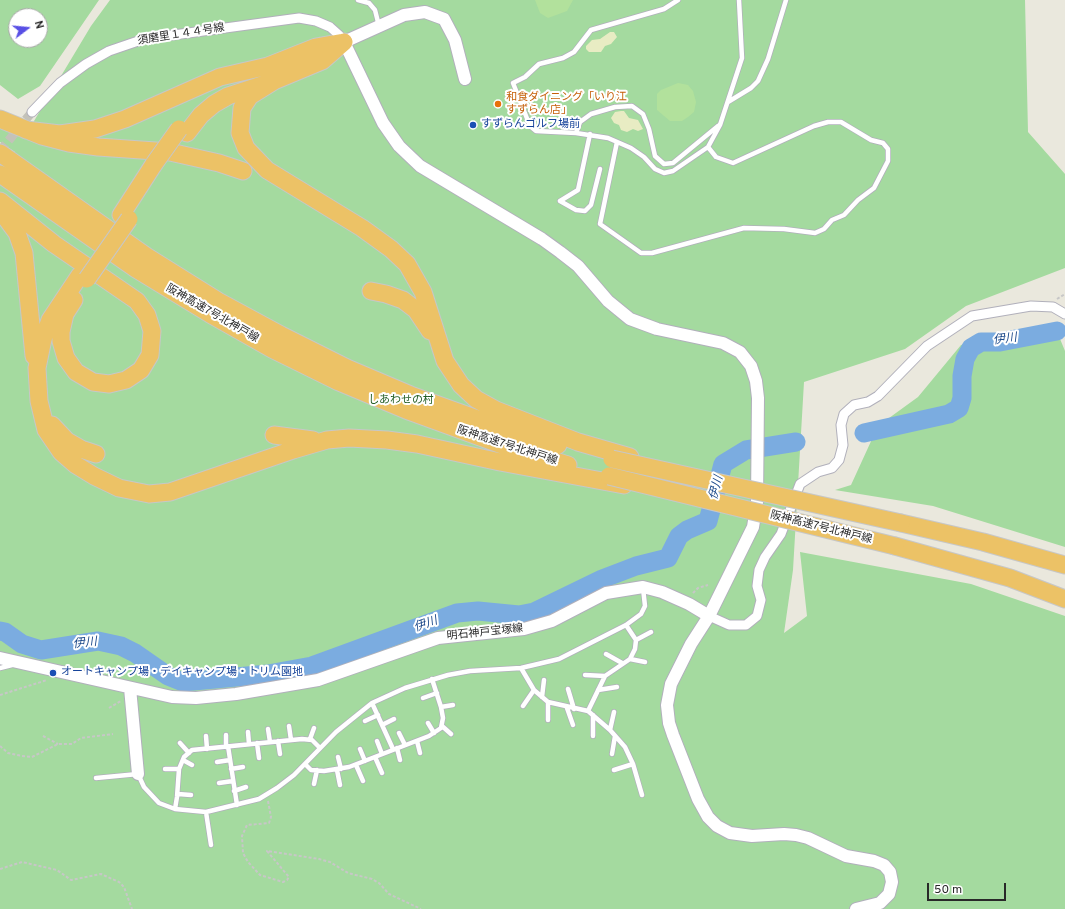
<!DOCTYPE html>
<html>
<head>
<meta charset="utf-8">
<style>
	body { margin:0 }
	#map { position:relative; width:1065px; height:909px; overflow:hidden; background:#eae8dd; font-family:Overpass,sans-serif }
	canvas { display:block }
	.north { position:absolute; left:8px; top:8px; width:40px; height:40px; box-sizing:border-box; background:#fff; border:1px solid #a9a9a9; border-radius:50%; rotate:74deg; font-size:11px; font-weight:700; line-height:16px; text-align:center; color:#292929 }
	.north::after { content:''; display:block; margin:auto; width:14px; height:18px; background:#584fe5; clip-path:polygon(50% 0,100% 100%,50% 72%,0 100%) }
	.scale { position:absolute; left:927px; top:883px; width:79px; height:18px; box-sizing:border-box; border:2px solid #292929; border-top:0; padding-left:5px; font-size:12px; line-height:14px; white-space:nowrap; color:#292929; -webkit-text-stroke:3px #fff; paint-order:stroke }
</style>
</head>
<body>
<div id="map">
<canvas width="1065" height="909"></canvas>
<div class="north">N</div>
<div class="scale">50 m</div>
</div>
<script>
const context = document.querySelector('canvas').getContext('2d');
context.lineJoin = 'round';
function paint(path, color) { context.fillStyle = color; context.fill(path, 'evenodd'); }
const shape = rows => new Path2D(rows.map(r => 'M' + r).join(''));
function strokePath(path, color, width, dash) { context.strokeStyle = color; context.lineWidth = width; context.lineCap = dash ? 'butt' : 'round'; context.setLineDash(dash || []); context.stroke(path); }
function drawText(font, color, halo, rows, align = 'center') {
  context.font = font + ' Overpass,"Noto Sans JP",sans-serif'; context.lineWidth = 4; context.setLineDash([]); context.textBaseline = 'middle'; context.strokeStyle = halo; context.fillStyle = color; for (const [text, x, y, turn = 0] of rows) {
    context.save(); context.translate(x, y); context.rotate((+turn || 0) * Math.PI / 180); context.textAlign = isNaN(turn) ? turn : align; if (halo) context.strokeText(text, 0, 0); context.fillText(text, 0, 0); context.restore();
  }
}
paint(shape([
	[0,0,99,0,40,86,18,99,0,85],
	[16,16,40,16,40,40,16,40],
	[110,0,1025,0,1028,132,1065,174,1065,268,966,306,905,349,804,382,793,570,784,633,807,616,800,552,971,584,1065,616,1065,909,0,909,0,178,15,152,0,142,0,123,25,136,91,26],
	[1010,331,1058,334,1065,351,1065,547,933,506,835,490,851,485,878,426,918,397,961,345]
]), '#a4da9f');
paint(shape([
	[610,32,614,32,617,37,611,44,605,46,601,52,589,52,586,49,586,46,592,40,600,39],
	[621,111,624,111,629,118,638,120,643,129,638,131,633,129,627,132,621,130,619,125,614,123,611,118,615,112]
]), '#e8ecc3');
paint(shape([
	[535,0,573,0,567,11,548,18,540,13],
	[678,83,688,85,693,91,696,102,694,112,688,117,682,121,670,121,657,110,657,94,661,90]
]), '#b2e19c');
strokePath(shape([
	[864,433,949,414,959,408,962,398,962,376,965,359,971,348,981,342,1000,342,1057,331],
	[0,631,5,632,22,644,41,650,98,641,121,646,135,653,168,676,183,682,268,674,312,666,457,613,478,611,519,615,534,612,602,579,636,566,668,558,679,536,687,530,708,521,723,464,746,450,796,442]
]), '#7bace0', 19);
strokePath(shape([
	[0,151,32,112]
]), '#c3c2b9', 9, [9, 4.5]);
const service = shape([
	[358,0,369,3,375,10,379,26],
	[678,0,664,9,591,30,574,52,563,58,539,64,525,77,513,83,530,126,536,131,576,133,608,138,631,148,644,157,655,169,664,173,673,171,708,147,720,125,742,58,739,0],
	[728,102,751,88,758,81,768,59,786,0],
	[576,133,580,122,591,114,615,107,632,106,643,114,649,129,655,156,664,164,673,163,718,126],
	[590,134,578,190,560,201,576,210,585,211,591,205,600,169],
	[617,142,600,224,641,253,652,253,744,228,784,229,815,233,824,229,832,220,844,215,858,200,874,188,888,161,888,149,883,143,871,140,841,122,828,122,814,126,733,163,716,157,708,147],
	[636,640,651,632],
	[606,654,622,663],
	[630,659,645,662],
	[0,668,12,665],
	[521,668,534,690,548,702,588,711,610,730,625,747,633,764,642,795],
	[585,675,605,676],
	[568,689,574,709],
	[598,690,617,687],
	[542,697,544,680],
	[423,698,437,693],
	[548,702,548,720],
	[372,703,393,749],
	[523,706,534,690],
	[441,707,453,705],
	[567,708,573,725],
	[588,711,605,676,630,659,635,649,636,640,626,625],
	[593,715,593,736],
	[365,721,378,715],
	[428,723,434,733],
	[382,725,394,719],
	[289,726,291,740],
	[442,726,451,734],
	[268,729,270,742],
	[610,730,614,712],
	[248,732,249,744],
	[399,733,405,745],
	[226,735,226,747],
	[206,736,207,749],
	[310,739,314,728],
	[278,741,280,754],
	[377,741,382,754],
	[417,741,420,753],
	[180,743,189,753],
	[257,743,259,758],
	[228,746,237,805],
	[397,748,400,760],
	[360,749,365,761],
	[612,754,615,736],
	[338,757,341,769],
	[375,757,382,773],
	[183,760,192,765],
	[217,762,230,760],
	[305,764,311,770,324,771,349,767,429,736,441,728,443,718,441,707,432,679],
	[356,765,363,781],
	[165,769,179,769],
	[231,769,243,767],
	[337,770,340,785],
	[614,770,633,764],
	[96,778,138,774,144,787,159,803,175,809,206,812,259,799,277,788,294,775,336,732,372,703,405,688,448,675,470,671,521,668,559,659,626,625,641,614,645,606,643,588],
	[219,783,233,781],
	[314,784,317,770],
	[234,791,246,787],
	[178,794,191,795],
	[175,809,177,797,179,769,184,757,192,750,302,739,312,740,320,748],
	[206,812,211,845]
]);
const minor = shape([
	[32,112,60,83,86,64,109,51,144,39,299,18,316,21,330,27,339,35,344,42],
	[709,616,729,625,746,625,757,616,761,600,757,586,759,570,765,557,781,534,800,484,818,472,832,468,839,460,843,445,841,425,844,414,854,405,868,402,878,396,927,346,972,316,1031,306,1053,307,1065,314]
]);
const tertiary = shape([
	[465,79,455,40,444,19,425,12,404,15,344,42,383,123,399,146,420,166,542,239,560,252,578,266,608,301,630,319,657,329,723,343,740,352,751,366,756,381,758,398,757,502,753,527,709,616],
	[0,658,172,697,196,698,236,694,318,680,438,638,524,629,552,621,606,593,643,587,662,592,689,604,709,616,691,644,671,684,667,705,669,723,673,735,698,799,708,817,717,826,730,833,752,836,784,834,796,835,808,838,846,856,874,861,884,865,890,872,892,882,889,894,880,903,856,909],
	[130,688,138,774]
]);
const motorway = shape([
	[274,81,250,96,242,108,240,133,246,148,267,170,362,228,391,249,407,264,423,292,445,361,461,385,476,399,496,410,578,442,630,457],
	[0,119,42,136,69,143,98,147,170,152,219,163,243,171],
	[26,130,60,134,95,129,125,119,220,77,268,66,316,47,344,42],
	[187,133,201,115,214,104,228,96,274,81,322,61,344,42],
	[0,153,146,256,218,301,281,335,347,368,413,396,508,430,558,445],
	[0,174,136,269,210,314,272,349,339,382,406,410,505,446,568,465],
	[0,201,54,244,137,301,147,315,152,331,150,355,141,370,126,380,109,384,93,382,76,372,66,358,61,341,61,332,65,314,74,300],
	[0,210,17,233,24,253,34,356],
	[121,215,154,164],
	[80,275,50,320,43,339,37,368,39,401,46,430,61,452,76,465,94,476,119,488,149,494,170,492,293,450,327,440,349,438,387,440,417,444,500,462,624,485],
	[371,291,386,294,403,300,416,310,430,331],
	[52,425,67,441,81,449,96,454],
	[274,435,313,440],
	[901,523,983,542,1065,565],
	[895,546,1010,578,1065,599]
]);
strokePath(service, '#b1b0bb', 6);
strokePath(minor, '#b1b0bb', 11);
strokePath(tertiary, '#b1b0bb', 14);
strokePath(motorway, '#c7c7c7', 19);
strokePath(shape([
	[1057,299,1065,294],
	[693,593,698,588,708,585],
	[0,695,47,680],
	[109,708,121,701],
	[43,736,58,744],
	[0,746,8,753,22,756,32,757,58,744,72,744,81,738,113,734],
	[268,801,271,817,269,823,247,825,242,836,243,853,248,862,260,875,283,882,287,880,289,877,267,851,319,859,330,862,348,873,372,879,379,883,389,894,421,909],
	[0,869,22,862,57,870,71,880,101,874,119,882,124,887,132,909]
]), '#c7c7c7', 2, [3, 2]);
strokePath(service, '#fff', 4.5);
strokePath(minor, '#fff', 9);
strokePath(tertiary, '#fff', 12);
strokePath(motorway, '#ecc266', 17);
const motorwayBridge = shape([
	[154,164,179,129],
	[87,279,129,219],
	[612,459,901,523],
	[609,476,895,546]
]);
strokePath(motorwayBridge, '#c7c7c7', 19, []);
strokePath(motorwayBridge, '#ecc266', 17);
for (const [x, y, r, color] of [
	[498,104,4,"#e8710a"],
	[473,125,4,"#1a4fb4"],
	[53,673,4,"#1a4fb4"]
]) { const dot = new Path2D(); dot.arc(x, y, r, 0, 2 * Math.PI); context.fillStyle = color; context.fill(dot); strokePath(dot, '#fff', 1.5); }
drawText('11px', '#292929', '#fff', [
	["須磨里１４４号線",181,35,-9],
	["阪神高速7号北神戸線",212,314,30],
	["阪神高速7号北神戸線",507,446,18],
	["阪神高速7号北神戸線",821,528,14],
	["明石神戸宝塚線",485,633,-6]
]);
drawText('11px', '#c56008', '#fff', [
	["和食ダイニング「いり江",506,98],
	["すずらん店」",506,111]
], 'left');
drawText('11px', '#164399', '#fff', [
	["すずらんゴルフ場前",481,125],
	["オートキャンプ場・デイキャンプ場・トリム園地",61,673]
], 'left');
drawText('11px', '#225e24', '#fff', [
	["しあわせの村",401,401]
]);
drawText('italic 12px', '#1c498a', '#fff', [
	["伊川",1005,340,-7],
	["伊川",717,488,-75],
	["伊川",426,625,-20],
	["伊川",85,644,-6]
]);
</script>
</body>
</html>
